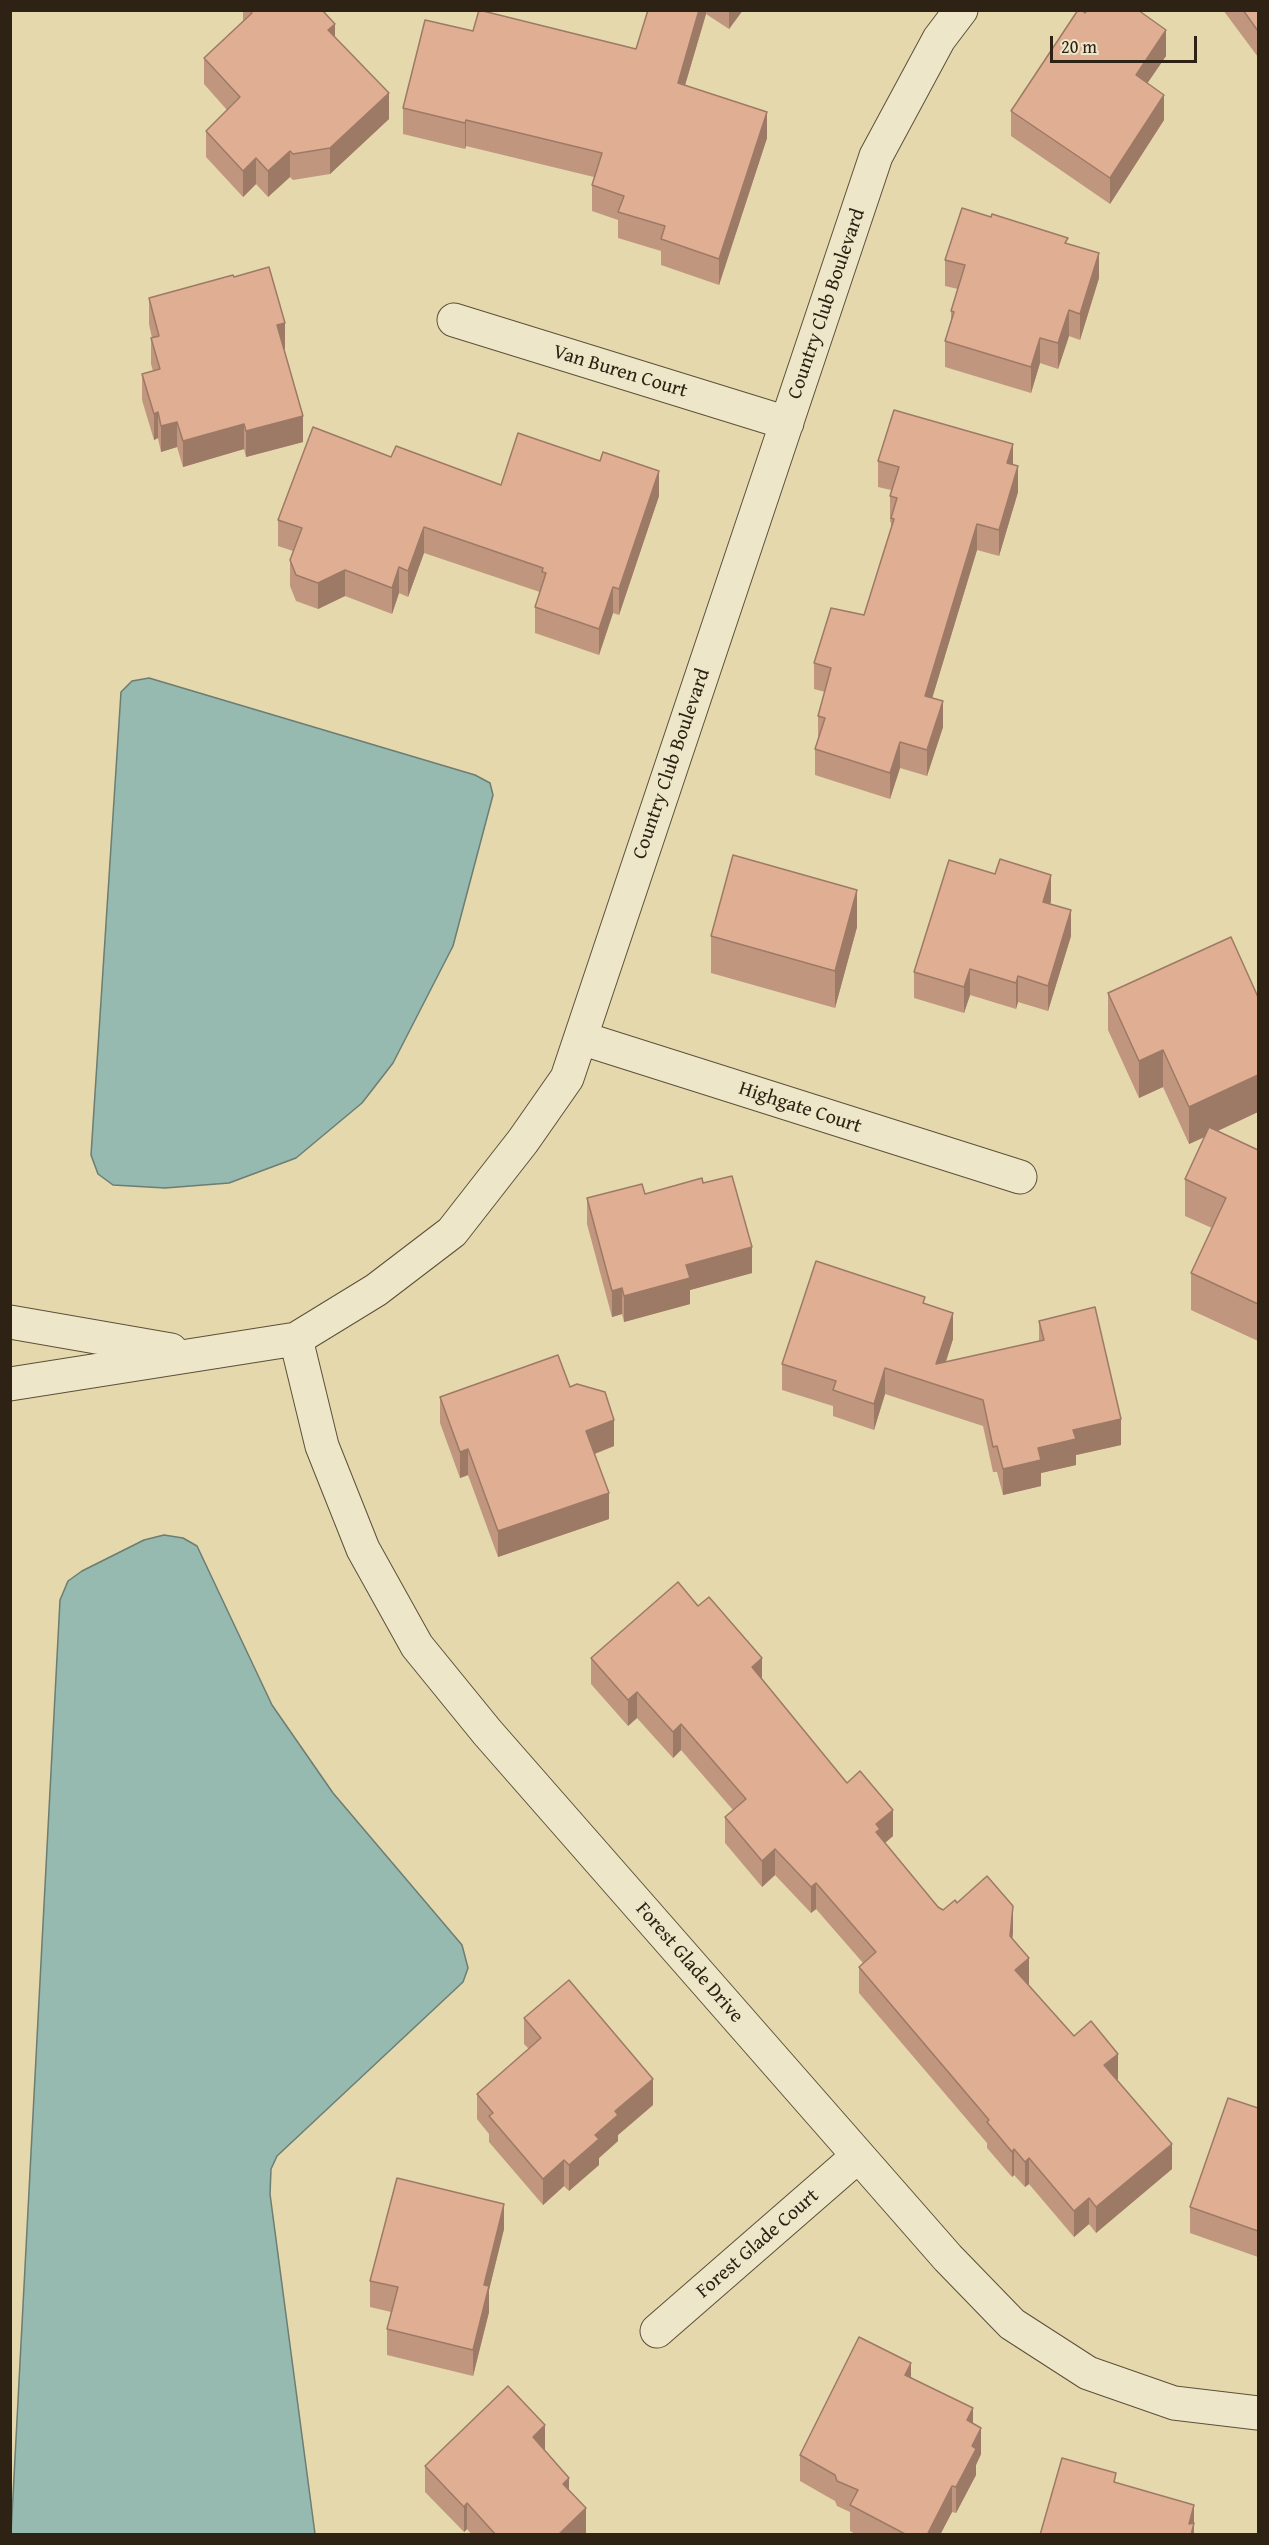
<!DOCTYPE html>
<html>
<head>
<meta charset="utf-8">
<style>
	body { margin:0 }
	#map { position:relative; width:1269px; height:2545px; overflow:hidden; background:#e4d8ac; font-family:"Gentium Book Plus",serif }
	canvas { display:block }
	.frame { position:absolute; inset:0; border:12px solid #2e2214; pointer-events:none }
	.scale { position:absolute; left:1050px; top:36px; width:147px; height:27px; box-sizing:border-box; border:3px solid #2e2214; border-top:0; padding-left:8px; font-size:18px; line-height:21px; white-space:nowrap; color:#2e2214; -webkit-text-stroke:4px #ede6c9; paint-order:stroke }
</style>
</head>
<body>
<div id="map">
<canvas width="1269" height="2545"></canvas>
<div class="frame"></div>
<div class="scale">20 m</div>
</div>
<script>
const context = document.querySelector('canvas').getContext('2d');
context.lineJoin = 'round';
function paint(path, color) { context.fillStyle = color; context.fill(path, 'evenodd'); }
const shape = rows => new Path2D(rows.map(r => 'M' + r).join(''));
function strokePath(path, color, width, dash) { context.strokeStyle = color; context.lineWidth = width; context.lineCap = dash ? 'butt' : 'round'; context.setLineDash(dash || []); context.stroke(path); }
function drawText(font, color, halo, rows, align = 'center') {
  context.font = font + ' "Gentium Book Plus",serif'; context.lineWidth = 4.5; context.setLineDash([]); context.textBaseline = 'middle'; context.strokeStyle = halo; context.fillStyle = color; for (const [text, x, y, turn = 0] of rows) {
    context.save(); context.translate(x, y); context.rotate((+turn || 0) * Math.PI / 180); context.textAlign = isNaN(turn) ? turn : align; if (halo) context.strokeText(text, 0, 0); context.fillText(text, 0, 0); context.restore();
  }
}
const water = shape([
	[149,678,475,775,490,783,493,795,453,946,393,1063,362,1103,296,1158,229,1183,165,1188,113,1185,98,1174,91,1155,121,692,132,681,149,678],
	[164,1535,183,1538,197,1546,272,1705,333,1793,462,1945,468,1968,463,1982,277,2156,271,2169,270,2194,315,2534,11,2534,60,1600,68,1581,82,1571,144,1540,164,1535]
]);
paint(water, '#96b9b0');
strokePath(water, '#6c7d72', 1.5);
const street = shape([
	[454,320,787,423],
	[581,1038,1020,1177],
	[10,1322,171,1350],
	[296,1339,322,1446,363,1549,417,1646,487,1732,948,2258,1012,2324,1088,2373,1174,2403,1258,2413],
	[10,1384,296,1339,376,1290,452,1232,523,1141,567,1078,876,156,939,39,961,10],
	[657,2331,858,2156]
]);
strokePath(street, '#5c503a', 35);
strokePath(street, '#ede6c9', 33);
paint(shape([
	[243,10,322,10,335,37,389,119,330,174,293,180,290,177,268,197,256,184,243,197,206,157,206,131,227,110,204,84,204,58,243,21],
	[648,10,743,10,729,29,706,14,685,85,767,138,719,285,661,265,661,251,618,238,618,220,592,211,592,185,594,177,466,146,465,149,403,134,403,108,473,31,636,49],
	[1223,10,1258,10,1258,57],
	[1085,13,1166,56,1147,83,1164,120,1110,204,1011,136,1011,111],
	[1068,244,1099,278,1080,340,1069,336,1058,369,1040,363,1031,393,945,367,945,341,951,322,951,311,958,289,945,286,945,260],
	[149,298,285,349,284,349,303,442,246,457,244,449,183,467,177,447,161,452,158,438,154,440,142,400,142,374,153,371,151,364,151,338,152,338,149,324],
	[391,457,501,485,659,496,619,615,613,613,599,655,535,633,535,607,540,592,424,553,408,597,399,593,392,614,345,596,318,609,296,601,290,586,290,560,293,551,278,546,278,520],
	[878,461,1013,465,1018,492,999,556,977,550,932,698,943,727,927,776,900,768,890,799,815,775,815,749,818,739,818,716,825,692,814,689,814,663,864,615,891,529,891,522,890,522,890,496,891,490,878,487],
	[1051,901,1050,904,1071,936,1048,1011,1018,1002,1016,1009,970,995,964,1013,914,998,914,972],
	[857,927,835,1008,711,973,711,936],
	[1108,993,1258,997,1258,1112,1218,1131,1258,1150,1258,1341,1191,1310,1191,1273,1212,1228,1185,1216,1185,1179,1205,1137,1189,1144,1163,1087,1139,1098,1108,1030],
	[703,1183,752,1273,690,1290,690,1304,624,1322,622,1314,612,1317,587,1224,587,1198,645,1194],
	[925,1304,953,1339,946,1362,1039,1341,1039,1321,1121,1445,1076,1455,1076,1465,1041,1473,1041,1486,1003,1495,997,1472,993,1472,983,1426,885,1394,874,1430,833,1416,833,1406,782,1390,782,1364],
	[570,1387,614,1446,595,1454,609,1519,498,1557,468,1475,460,1478,440,1423,440,1397],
	[591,1658,762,1680,847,1783,893,1836,885,1843,938,1907,943,1910,957,1903,1013,1932,1012,1939,1029,1984,1028,1985,1074,2036,1118,2079,1117,2080,1172,2169,1096,2233,1089,2224,1074,2237,1029,2184,1025,2187,1014,2175,1012,2177,987,2148,987,2143,859,1993,859,1967,863,1963,816,1909,811,1913,775,1875,762,1887,725,1843,725,1817,733,1810,681,1750,673,1758,637,1718,628,1726,591,1684],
	[524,2018,653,2105,618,2135,618,2141,599,2158,599,2165,569,2191,564,2186,543,2205,489,2142,489,2134,477,2119,477,2094,529,2049,524,2044],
	[1258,2108,1258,2257,1190,2233,1190,2207],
	[504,2229,489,2290,489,2312,473,2376,387,2355,387,2329,391,2312,370,2307,370,2281],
	[911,2377,973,2424,981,2454,976,2465,976,2475,956,2513,952,2512,940,2535,857,2535,850,2531,850,2512,837,2506,835,2501,800,2481,800,2455],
	[545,2451,569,2490,586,2534,585,2535,472,2535,467,2529,464,2532,425,2492,425,2466]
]), '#c1967e');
paint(shape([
	[699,10,706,10,706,14,678,109,678,83],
	[729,10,743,10,729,29],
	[335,24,335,50,328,30],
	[1166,30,1166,56,1136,100,1136,75],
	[389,93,389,119,330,174,330,148],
	[1164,95,1164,120,1110,204,1110,178],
	[767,112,767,138,719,285,719,259],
	[466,120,466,146,465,149,465,123],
	[290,151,290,177,268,197,268,171],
	[256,158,256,184,243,197,243,171],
	[1099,253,1099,278,1080,340,1080,314],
	[1069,310,1069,336,1058,369,1058,343],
	[285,323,285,349,277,351,277,325],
	[1040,338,1040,363,1031,393,1031,367],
	[158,412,158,438,154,440,154,414],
	[303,416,303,442,246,457,246,431],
	[177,422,177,447,161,452,161,426],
	[244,424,244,449,183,467,183,441],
	[1013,444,1013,470,1007,463],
	[1018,466,1018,492,999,556,999,530],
	[659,471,659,496,619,615,619,589],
	[977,524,977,550,925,722,925,696],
	[424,527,424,553,408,597,408,571],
	[399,567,399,593,392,614,392,588],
	[345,570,345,596,318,609,318,583],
	[613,587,613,613,599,655,599,629],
	[943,701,943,727,927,776,927,750],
	[900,742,900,768,890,799,890,773],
	[1051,875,1051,901,1043,928,1043,902],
	[857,890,857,927,835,1008,835,971],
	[1071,910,1071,936,1048,1011,1048,986],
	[970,969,970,995,964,1013,964,987],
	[1018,976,1018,1002,1016,1009,1016,983],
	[1163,1050,1163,1087,1139,1098,1139,1061],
	[1258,1075,1258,1112,1189,1144,1189,1107],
	[752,1247,752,1273,690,1290,690,1304,624,1322,624,1296,686,1265],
	[622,1288,622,1314,612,1317,612,1291],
	[953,1313,953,1339,938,1385,936,1364],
	[885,1368,885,1394,874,1430,874,1404],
	[1121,1419,1121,1445,1076,1455,1076,1465,1041,1473,1041,1486,1003,1495,1003,1469,1038,1448,1073,1430],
	[614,1420,614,1446,586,1457,586,1431],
	[468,1449,468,1475,460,1478,460,1452],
	[609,1493,609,1519,498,1557,498,1531],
	[762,1658,762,1684,752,1667],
	[637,1692,637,1718,628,1726,628,1700],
	[681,1724,681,1750,673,1758,673,1732],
	[893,1810,893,1836,880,1847,876,1858,876,1824],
	[775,1849,775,1875,762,1887,762,1861],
	[816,1883,816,1909,811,1913,811,1887],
	[1013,1906,1013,1932,1010,1962,1010,1936],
	[1029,1958,1029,1984,1015,1996,1015,1970],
	[1118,2054,1118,2079,1104,2091,1104,2065],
	[653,2079,653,2105,618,2135,618,2141,599,2158,599,2165,569,2191,569,2165,615,2111],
	[1172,2144,1172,2169,1096,2233,1096,2207],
	[1014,2149,1014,2175,1012,2177,1012,2152],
	[1029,2158,1029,2184,1025,2187,1025,2162],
	[564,2160,564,2186,543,2205,543,2179],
	[1089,2198,1089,2224,1074,2237,1074,2211],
	[504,2204,504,2229,489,2290,489,2312,473,2376,473,2350,484,2285],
	[911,2363,911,2389,905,2375],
	[973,2408,973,2434,967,2420],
	[545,2425,545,2451,533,2437],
	[981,2428,981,2454,976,2465,976,2475,956,2513,956,2487,972,2446],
	[569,2478,569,2504,563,2484],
	[952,2486,952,2512,940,2535,927,2535],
	[467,2503,467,2529,464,2532,464,2507],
	[1194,2505,1194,2535,1189,2535,1189,2524],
	[586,2508,586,2534,585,2535,558,2535]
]), '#9d7a66');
const building = shape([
	[249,10,322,10,335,24,328,30,389,93,330,148,293,154,290,151,268,171,256,158,243,171,206,131,240,97,204,58,252,13,249,10],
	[479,10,636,49,648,10,699,10,678,83,767,112,719,259,661,239,665,226,618,212,624,196,592,185,602,153,466,120,465,123,403,108,425,20,473,31,479,10],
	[1078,10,1082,10,1085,13,1087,10,1138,10,1166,30,1136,75,1164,95,1110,178,1011,111,1078,10],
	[1243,10,1258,10,1258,31,1243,10],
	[962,208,991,217,992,214,1068,238,1065,243,1099,253,1080,314,1069,310,1058,343,1040,338,1031,367,945,341,954,312,951,311,965,265,945,260,962,208],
	[269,267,285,323,277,325,303,416,246,431,244,424,183,441,177,422,161,426,158,412,154,414,142,374,160,369,151,338,159,336,149,298,233,275,234,277,269,267],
	[894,410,1013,444,1007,463,1018,466,999,530,977,524,925,696,943,701,927,750,900,742,890,773,815,749,825,718,818,716,831,668,814,663,831,608,864,615,894,519,891,518,897,498,890,496,899,467,878,461,894,410],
	[313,427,391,457,396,446,501,485,518,433,600,461,603,452,659,471,619,589,613,587,599,629,535,607,546,573,542,572,543,568,424,527,408,571,399,567,392,588,345,570,318,583,296,575,290,560,302,528,278,520,313,427],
	[733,855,857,890,835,971,711,936,733,855],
	[1000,859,1051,875,1043,902,1071,910,1048,986,1018,976,1016,983,970,969,964,987,914,972,949,860,995,874,1000,859],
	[1231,937,1258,997,1258,1075,1189,1107,1163,1050,1139,1061,1108,993,1231,937],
	[1209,1127,1258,1150,1258,1304,1191,1273,1226,1198,1185,1179,1209,1127],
	[732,1176,752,1247,686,1265,690,1278,624,1296,622,1288,612,1291,587,1198,642,1184,645,1194,702,1178,703,1183,732,1176],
	[816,1261,925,1297,923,1303,953,1313,936,1364,1044,1340,1039,1321,1095,1307,1121,1419,1073,1430,1076,1439,1038,1448,1041,1460,1003,1469,997,1446,993,1447,983,1400,885,1368,874,1404,833,1390,836,1381,782,1364,816,1261],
	[558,1355,570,1387,577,1384,605,1392,614,1420,586,1431,609,1493,498,1531,468,1449,460,1452,440,1397,558,1355],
	[678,1582,698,1606,709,1597,762,1658,752,1667,847,1783,860,1771,893,1810,876,1824,880,1829,876,1832,938,1907,943,1910,955,1900,957,1903,987,1876,1013,1906,1010,1936,1029,1958,1015,1970,1074,2036,1091,2021,1118,2054,1104,2065,1172,2144,1096,2207,1089,2198,1074,2211,1029,2158,1025,2162,1014,2149,1012,2152,987,2122,989,2120,859,1967,876,1952,816,1883,811,1887,775,1849,762,1861,725,1817,746,1799,681,1724,673,1732,637,1692,628,1700,591,1658,678,1582],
	[569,1980,653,2079,615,2111,618,2115,595,2135,599,2139,569,2165,564,2160,543,2179,489,2116,493,2113,477,2094,541,2038,524,2018,569,1980],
	[1228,2098,1258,2108,1258,2231,1190,2207,1228,2098],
	[397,2178,504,2204,484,2285,489,2286,473,2350,387,2329,398,2287,370,2281,397,2178],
	[859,2337,911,2363,905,2375,973,2408,967,2420,981,2428,972,2446,976,2449,956,2487,952,2486,927,2535,907,2535,850,2505,858,2490,837,2481,835,2475,800,2455,859,2337],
	[508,2386,545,2425,533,2437,569,2478,563,2484,586,2508,558,2535,496,2535,467,2503,464,2507,425,2466,508,2386],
	[1062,2458,1116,2473,1114,2482,1194,2505,1189,2524,1194,2523,1191,2535,1040,2535,1062,2458]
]);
paint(building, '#e0ae92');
strokePath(building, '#9d7a66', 1.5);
drawText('20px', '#2e2214', '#ede6c9', [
	["Country Club Boulevard",827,304,-71],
	["Van Buren Court",620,372,17],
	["Country Club Boulevard",672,764,-71],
	["Highgate Court",800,1108,18],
	["Forest Glade Drive",689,1963,49],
	["Forest Glade Court",758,2244,-41]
]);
</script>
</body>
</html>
